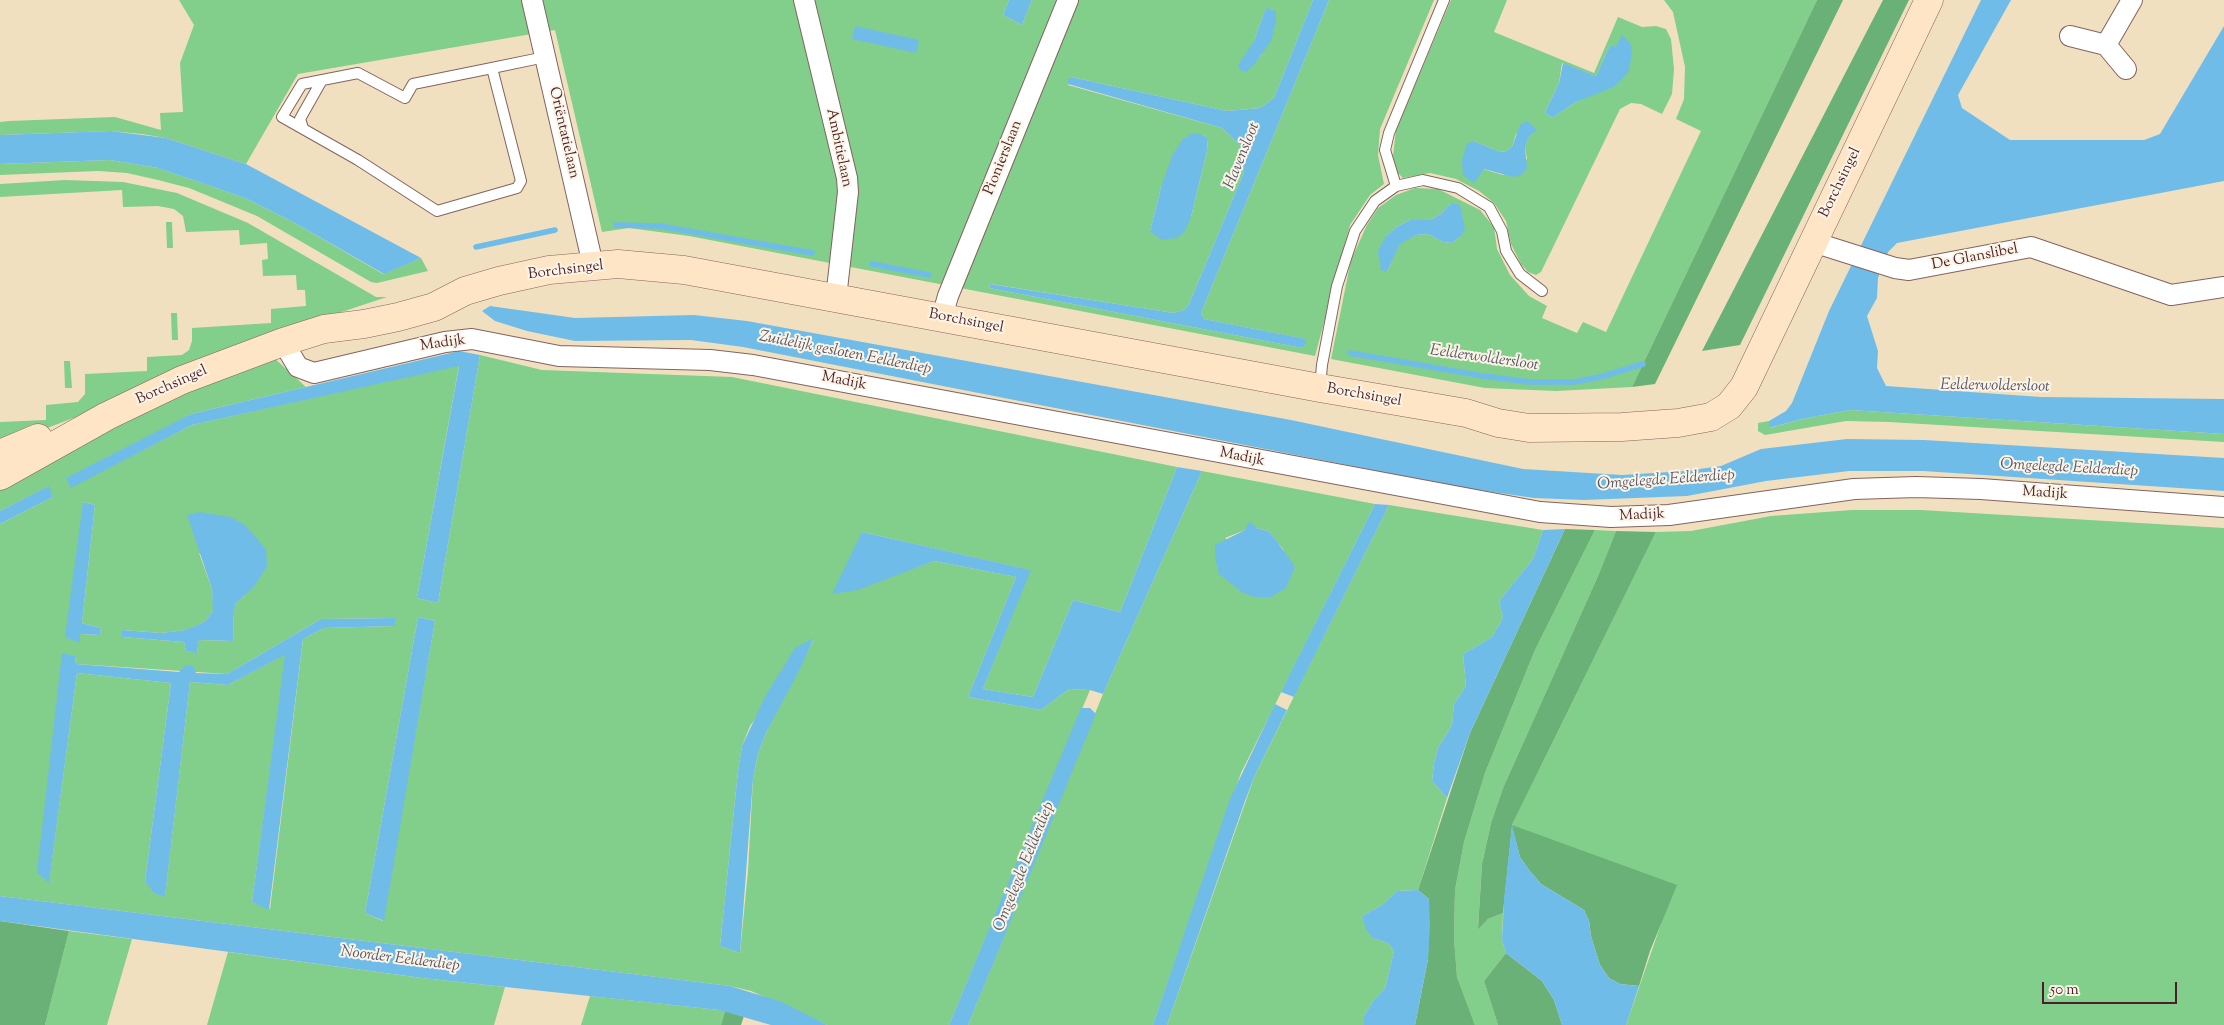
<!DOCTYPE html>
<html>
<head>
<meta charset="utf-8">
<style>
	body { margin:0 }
	#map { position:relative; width:2224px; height:1025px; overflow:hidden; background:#f1e0c0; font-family:"Sorts Mill Goudy",serif }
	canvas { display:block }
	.scale { position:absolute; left:2042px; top:982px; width:135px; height:22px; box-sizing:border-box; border:2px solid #4a1f2b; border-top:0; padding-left:6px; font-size:15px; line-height:18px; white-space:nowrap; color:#4a1f2b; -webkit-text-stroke:4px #fcf5e5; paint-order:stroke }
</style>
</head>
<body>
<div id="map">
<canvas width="2224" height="1025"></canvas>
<div class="scale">50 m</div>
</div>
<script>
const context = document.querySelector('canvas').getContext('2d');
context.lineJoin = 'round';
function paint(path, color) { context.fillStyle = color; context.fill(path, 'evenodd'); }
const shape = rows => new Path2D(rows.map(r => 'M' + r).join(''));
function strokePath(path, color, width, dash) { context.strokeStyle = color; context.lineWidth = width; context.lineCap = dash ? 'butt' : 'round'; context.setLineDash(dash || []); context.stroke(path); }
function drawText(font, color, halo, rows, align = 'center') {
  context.font = font + ' "Sorts Mill Goudy",serif'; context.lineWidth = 4; context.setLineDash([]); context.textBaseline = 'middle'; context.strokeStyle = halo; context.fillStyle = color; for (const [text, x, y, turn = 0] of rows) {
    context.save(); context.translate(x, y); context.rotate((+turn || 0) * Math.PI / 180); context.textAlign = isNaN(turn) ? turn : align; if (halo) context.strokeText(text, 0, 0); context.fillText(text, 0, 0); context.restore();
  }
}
paint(shape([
	[179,0,1009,0,1003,15,1022,25,1032,0,1313,0,1274,98,1260,108,1227,111,1071,77,1068,85,1222,128,1242,147,1244,172,1189,304,1184,310,1174,313,991,284,989,286,989,288,1302,348,1305,339,1204,319,1201,313,1329,0,1434,0,1380,129,1378,155,1384,184,1370,195,1350,225,1315,356,689,236,629,228,602,232,555,30,298,74,246,164,166,138,141,134,111,131,0,135,0,122,9,121,115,117,161,130,160,113,183,112,180,63,194,25],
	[1265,10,1261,57,1254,41],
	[1203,135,1208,138,1207,151,1191,217,1150,231,1161,187],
	[1451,0,1507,0,1494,32,1594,73,1618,17,1642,27,1656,26,1666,29,1671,39,1674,69,1672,94,1662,114,1641,104,1631,103,1620,109,1541,272,1536,275,1528,272,1521,264,1511,244,1506,221,1494,203,1479,191,1456,179,1430,173,1403,178,1397,172,1393,156,1396,130],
	[1610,45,1616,48,1593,94,1576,102,1552,118,1545,112,1559,83,1562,63,1596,76],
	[1536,130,1529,135,1525,147,1527,159,1503,175,1483,169,1479,174,1474,141,1500,152,1507,151,1512,147,1516,134],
	[1664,0,1817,0,1632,387,1556,391,1485,388,1331,359,1351,260,1367,225,1378,208,1396,195,1415,188,1438,189,1480,210,1494,227,1497,249,1510,275,1529,296,1547,306,1542,318,1577,333,1583,322,1606,332,1701,131,1676,119,1684,99,1685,67,1673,12],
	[1451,203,1460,237,1452,243,1443,242,1428,234,1416,235,1400,243,1387,272,1386,236,1398,226,1410,220,1430,220,1441,214],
	[110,160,158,168,245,198,293,222,383,274,421,258,428,271,377,283,371,282,257,216,189,188,158,180,127,173,98,171,0,175,0,164],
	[65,180,123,182,177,193,248,223,376,297,387,297,296,327,118,401,0,446,0,422,46,420,46,405,78,402,85,394,85,374,147,371,147,357,182,355,189,350,192,341,192,328,271,323,271,309,306,306,305,290,297,290,296,275,263,276,262,260,268,259,267,243,240,245,239,230,186,232,183,216,174,209,158,206,123,207,122,190,0,197,0,184],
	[166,222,172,222,173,248,167,248],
	[171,313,177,313,178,340,172,340],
	[480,355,542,370,732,377,1177,467,1120,612,1073,600,1033,697,983,689,1030,570,862,532,883,579,934,561,1016,577,968,697,1041,710,1069,689,1090,690,949,1025,827,1025,751,991,730,986,0,896,0,524,53,497,48,487,0,511,0,483,152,405,273,357,306,387,191,414,71,487,192,425,459,365,417,598,438,603],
	[83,502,95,505,82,623,101,628,100,635,80,634,79,642],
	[199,553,245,595,236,603,234,611,233,641,199,640,197,652,186,651,184,642,122,637,122,630,161,633,187,630,204,622,213,611,213,601,212,589],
	[418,617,435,621,383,921,365,913],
	[395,618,394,626,324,628,303,639,270,909,252,902,286,654,228,685,190,682,165,896,145,881,171,683,77,673,49,882,75,656,76,664,227,674,321,619],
	[814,639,766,733,758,754,753,779,748,871,740,953,720,946,738,771,742,746,750,726],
	[64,361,70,361,72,388,65,388],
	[1850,410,2224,434,2224,442,1889,422,1846,421,1765,435,1758,431,1758,423,1769,421,1770,428,1802,419],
	[1202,471,1375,504,1241,773,1153,1025,968,1025,1103,694],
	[1256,528,1268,531,1283,549,1287,581,1285,588,1225,538,1245,530],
	[1389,505,1543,530,1533,559,1499,601,1503,618,1492,637,1463,654,1466,686,1454,704,1452,725,1438,748,1434,763,1432,781,1447,798,1418,890,1397,891,1382,905,1362,916,1372,938,1388,943,1394,951,1385,988,1373,1001,1364,1016,1364,1025,1167,1025,1255,775],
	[1852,510,1921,510,2224,528,2224,1025,1626,1025,1661,924,1512,825,1656,532,1691,531,1771,516],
	[1595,530,1616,531,1598,576,1503,788,1491,823,1482,864,1478,928,1488,919,1503,913,1502,940,1506,953,1484,981,1498,1025,1475,1025,1457,977,1454,938,1455,890,1464,842,1485,773,1535,650],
	[69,931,132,939,107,1025,45,1025],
	[228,952,422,978,505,987,494,1025,207,1025],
	[590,996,719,1010,725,1011,721,1025,581,1025]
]), '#82ce8b');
paint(shape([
	[1817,0,1843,0,1655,384,1632,387],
	[1883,0,1909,0,1740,345,1702,351],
	[1565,529,1595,530,1535,650,1485,773,1464,842,1455,890,1454,938,1457,977,1475,1025,1415,1025,1428,959,1429,899,1418,890,1470,733],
	[1616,531,1656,532,1512,825,1677,885,1650,951,1639,986,1620,984,1609,978,1600,965,1591,936,1589,921,1584,910,1541,884,1529,870,1520,857,1512,827,1503,913,1488,919,1478,929,1482,864,1491,823,1503,788,1598,576],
	[0,921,69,931,45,1025,0,1025],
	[1506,953,1542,981,1554,1000,1562,1025,1498,1025,1484,981],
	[725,1011,744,1016,741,1025,721,1025]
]), '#69b177');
paint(shape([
	[1009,0,1032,0,1022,25,1003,15],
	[1313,0,1329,0,1201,313,1204,319,1306,339,1306,344,1302,348,989,288,990,284,1174,313,1184,310,1189,304,1244,172,1242,147,1222,128,1068,84,1068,80,1071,77,1227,111,1260,108,1274,98],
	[1981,0,2011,0,1958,95,1962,108,2010,140,2144,140,2160,134,2224,26,2224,181,1897,243,1888,252,1878,278,1877,298,1867,316,1878,351,1877,368,1886,386,2041,397,2224,399,2224,434,1850,410,1802,419,1769,428,1769,421,1786,411,1792,403,1829,311],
	[1268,8,1276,12,1276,22,1271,41,1253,66,1246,72,1240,70,1238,65,1254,41,1265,10],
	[855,26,919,40,916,53,852,39],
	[1622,34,1632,46,1631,59,1628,73,1614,87,1576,102,1552,118,1545,112,1559,83,1563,63,1596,76,1610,45,1616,47],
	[1527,121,1537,130,1529,136,1525,147,1527,168,1521,175,1513,177,1484,169,1474,183,1463,175,1462,160,1467,144,1474,141,1500,152,1507,151,1512,147,1520,125],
	[111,131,166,138,246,164,421,258,384,274,293,222,245,198,158,168,110,160,0,164,0,135],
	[1193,133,1203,135,1208,138,1207,151,1191,217,1185,231,1177,238,1162,240,1150,231,1161,187,1173,154,1183,139],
	[1451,203,1460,205,1465,229,1460,237,1452,243,1443,242,1428,234,1416,235,1400,244,1387,272,1381,270,1378,251,1386,236,1398,226,1410,220,1430,220,1441,214],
	[490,306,575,318,694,315,747,321,1291,420,1523,469,1622,475,1685,471,1721,466,1761,449,1847,439,1924,440,2224,458,2224,491,1923,471,1849,471,1766,481,1687,496,1584,500,1534,498,1465,488,743,347,691,340,575,341,527,331,495,321,482,311],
	[459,351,480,355,438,603,417,598,459,366,192,425,71,488,66,478,191,414],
	[1177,467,1202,471,1103,694,1090,690,1069,689,1041,710,968,697,1016,577,934,561,858,590,832,594,862,532,1031,570,983,689,1033,697,1073,600,1120,612],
	[49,486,53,497,0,524,0,511],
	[83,502,95,505,82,623,101,628,100,635,80,634,80,643,65,637],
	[1375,504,1389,505,1294,697,1281,692],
	[200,512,230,517,245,525,266,549,267,566,254,587,236,603,234,611,233,641,199,640,197,653,186,651,184,642,122,637,122,630,161,633,186,630,204,622,213,611,212,589,187,515],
	[1250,521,1256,528,1268,531,1276,540,1295,567,1286,588,1271,597,1255,597,1243,593,1219,574,1215,558,1215,545,1245,530],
	[1565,529,1470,733,1447,798,1432,781,1434,763,1438,748,1452,725,1454,704,1466,686,1463,654,1492,637,1503,618,1499,601,1533,559,1543,530],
	[418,617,435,621,384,921,365,913],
	[395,618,395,626,324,628,303,639,269,910,252,902,285,655,228,685,190,682,165,897,154,893,145,881,171,683,77,673,49,883,37,872,62,653,75,656,76,664,179,672,186,665,193,666,196,673,227,674,321,619],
	[814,638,801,667,766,733,758,754,753,779,740,953,720,946,738,771,742,746,766,695,795,648],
	[1275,704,1287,710,1255,775,1245,801,1167,1025,1153,1025,1230,799],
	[1081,708,1090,708,1096,714,968,1025,949,1025],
	[1512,825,1520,857,1529,870,1541,884,1584,910,1589,921,1591,936,1600,965,1609,978,1620,984,1639,986,1626,1025,1562,1025,1554,1000,1542,981,1506,953,1502,940,1504,900],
	[1418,890,1429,899,1430,926,1428,959,1415,1025,1364,1025,1364,1016,1373,1001,1385,988,1394,951,1388,943,1372,938,1366,929,1362,916,1382,905,1397,891],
	[0,896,730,986,782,1002,827,1025,771,1025,719,1010,422,978,0,921]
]), '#70bce9');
strokePath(shape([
	[616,225,660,226,812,253],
	[476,247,555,230],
	[872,264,929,275],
	[1350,353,1483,376,1529,382,1574,382,1600,377,1643,364]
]), '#70bce9', 5.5);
const lane = shape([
	[492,68,521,181,517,188,437,211,358,160,282,117,302,84,358,73,405,98,413,84,492,68,545,57],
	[303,128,300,119,322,80],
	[1396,186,1423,180,1458,188,1489,207,1502,231,1506,251,1520,274,1542,291],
	[1320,387,1322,365,1337,286,1355,231,1375,201,1396,186,1385,150,1389,133,1444,0]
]);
const street = shape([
	[532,0,593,265],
	[804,0,847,178,848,192,836,298],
	[2070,36,2106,45,2126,69],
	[2106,45,2132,0],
	[1813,242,1895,268,1909,270,2031,247,2171,295,2224,287],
	[942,317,948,296,1068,0],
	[283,342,298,367,314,373,445,342,472,339,559,356,710,360,753,365,1540,512,1611,517,1669,515,1854,489,1916,487,1981,489,2224,507]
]);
const secondary = shape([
	[0,454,38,438],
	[0,476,107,416,182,380,283,342,324,329,364,324,398,317,434,307,465,291,499,281,549,270,618,264,684,270,1320,388,1466,413,1498,423,1529,428,1622,427,1678,423,1711,417,1729,406,1744,387,1929,0]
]);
strokePath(lane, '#84635f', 12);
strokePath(street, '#84635f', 22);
strokePath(secondary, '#84635f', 29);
strokePath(lane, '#fff', 10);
strokePath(street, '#fff', 20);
strokePath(secondary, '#fde5c5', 28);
drawText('15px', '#4a1f2b', '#fcf5e5', [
	["Oriëntatielaan",563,133,77],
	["Ambitielaan",838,148,78],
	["Pionierslaan",1004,158,-68],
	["Borchsingel",1841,183,-64],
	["De Glanslibel",1975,258,-11],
	["Borchsingel",566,271,-7],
	["Borchsingel",966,322,11],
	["Madijk",443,344,-8],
	["Madijk",844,382,11],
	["Borchsingel",172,386,-24],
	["Borchsingel",1364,396,10],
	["Madijk",1242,458,11],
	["Madijk",2045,494,4],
	["Madijk",1642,516,-3]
]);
drawText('italic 16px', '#57566e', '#fcf5e5', [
	["Havensloot",1243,156,-68],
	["Zuidelijk gesloten Eelderdiep",845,354,11],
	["Eelderwoldersloot",1484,359,8],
	["Eelderwoldersloot",1995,387,1],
	["Omgelegde Eelderdiep",2069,469,3],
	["Omgelegde Eelderdiep",1666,481,-4],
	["Omgelegde Eelderdiep",1025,867,-68],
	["Noorder Eelderdiep",400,960,7]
]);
</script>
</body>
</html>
